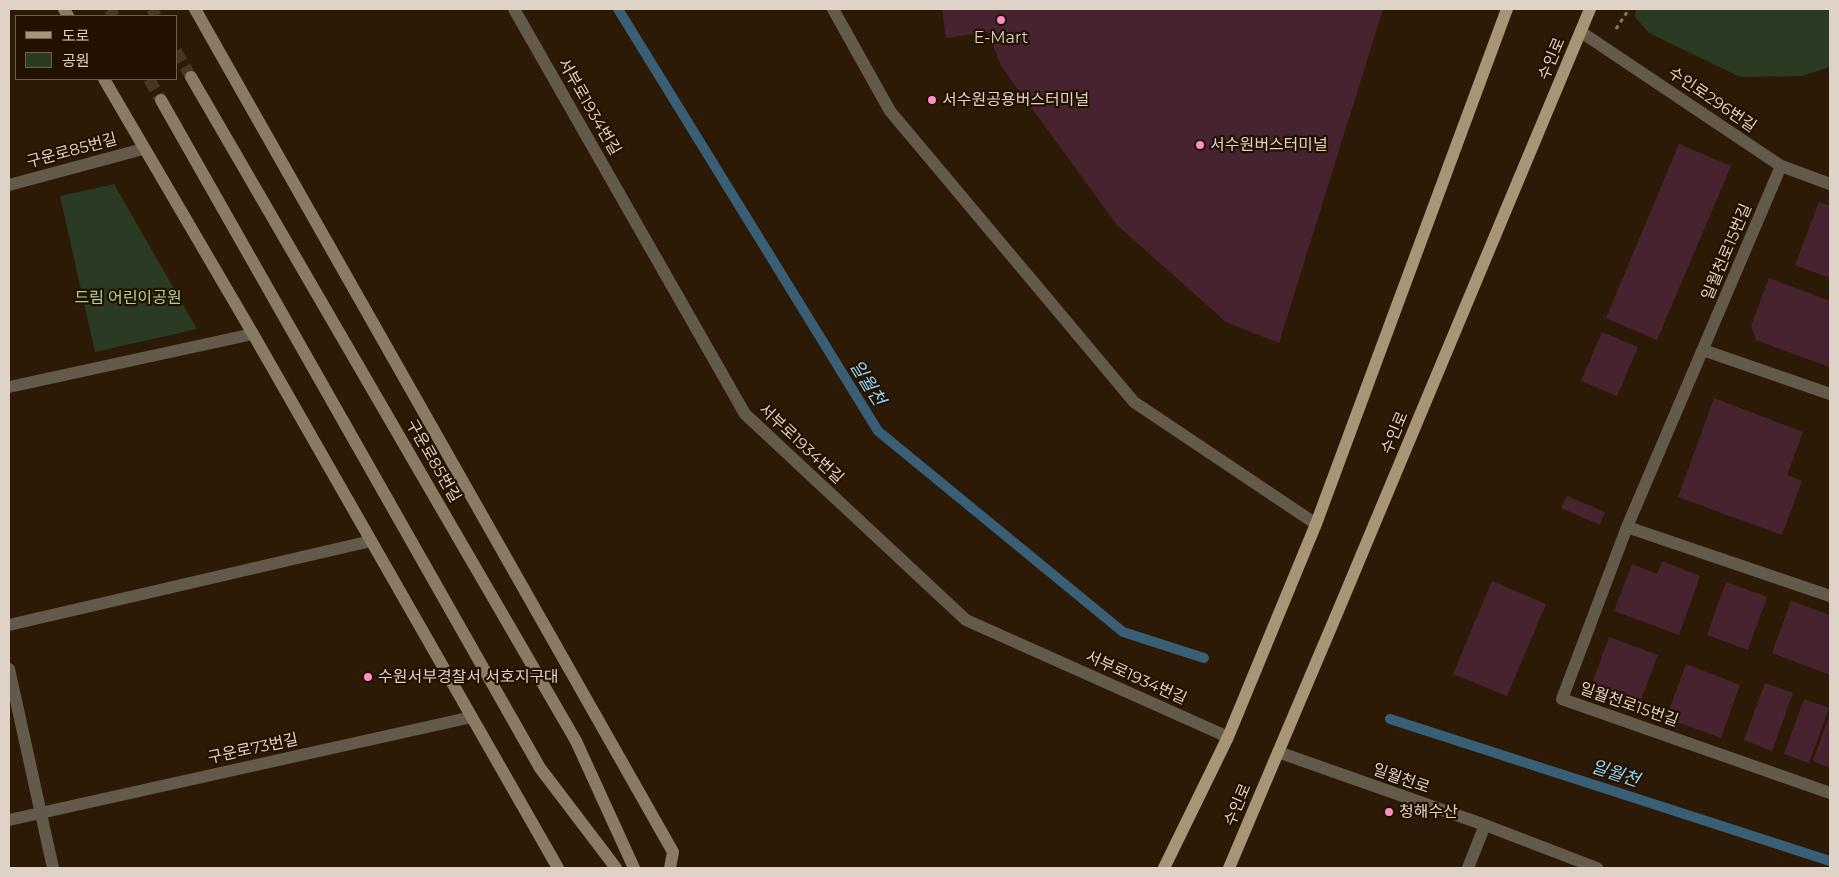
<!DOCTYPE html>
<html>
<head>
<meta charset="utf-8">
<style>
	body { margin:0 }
	#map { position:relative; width:1839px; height:877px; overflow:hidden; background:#2d1a06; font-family:Montserrat,"Noto Sans KR",sans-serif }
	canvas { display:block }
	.frame { position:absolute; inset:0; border:10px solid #dfd2c6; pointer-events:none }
	.legend { position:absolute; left:15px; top:15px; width:162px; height:65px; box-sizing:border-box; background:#231100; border:1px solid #6e5e4f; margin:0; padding:6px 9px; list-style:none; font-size:15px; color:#dfd2c6 }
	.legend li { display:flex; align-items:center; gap:10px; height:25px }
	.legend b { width:25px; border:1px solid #6e5e4f }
</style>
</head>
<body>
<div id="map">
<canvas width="1839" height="877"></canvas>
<div class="frame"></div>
<ul class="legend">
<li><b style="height:6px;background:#a89476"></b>도로</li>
<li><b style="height:14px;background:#2b3a22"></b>공원</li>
</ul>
</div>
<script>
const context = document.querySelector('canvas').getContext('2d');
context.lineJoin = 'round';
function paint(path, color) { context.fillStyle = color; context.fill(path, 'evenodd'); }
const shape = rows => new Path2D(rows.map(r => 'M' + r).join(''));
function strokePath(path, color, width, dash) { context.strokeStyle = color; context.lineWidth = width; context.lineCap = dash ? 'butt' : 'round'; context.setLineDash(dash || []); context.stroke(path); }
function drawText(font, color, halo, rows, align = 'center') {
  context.font = font + ' Montserrat,"Noto Sans KR",sans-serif'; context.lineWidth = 4.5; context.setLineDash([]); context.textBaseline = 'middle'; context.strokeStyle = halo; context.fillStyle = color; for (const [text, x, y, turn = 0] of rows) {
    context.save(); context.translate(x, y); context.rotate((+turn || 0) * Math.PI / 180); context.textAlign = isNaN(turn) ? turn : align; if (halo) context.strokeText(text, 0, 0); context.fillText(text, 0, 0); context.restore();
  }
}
paint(shape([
	[1636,9,1830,9,1830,67,1802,76,1740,77,1649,33,1635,17],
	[114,184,197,329,95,352,60,196]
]), '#2b3a22');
strokePath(shape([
	[618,9,878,431,1123,632,1204,658],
	[1390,719,1830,861]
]), '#385f76', 10);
paint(shape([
	[942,9,1383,9,1279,343,1226,322,1117,225,1001,66,988,32,946,38],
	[1679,144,1731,166,1657,340,1606,318],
	[1819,202,1830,206,1830,278,1795,265],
	[1769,278,1830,301,1829,367,1756,340,1751,326],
	[1602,332,1638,347,1617,396,1581,381],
	[1714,398,1803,432,1787,475,1802,481,1782,535,1678,497],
	[1567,496,1605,512,1600,525,1561,508],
	[1662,561,1700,576,1679,635,1614,611,1632,564,1657,574],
	[1492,581,1546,604,1507,696,1453,674],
	[1726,582,1767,597,1748,650,1707,635],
	[1791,601,1830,615,1830,675,1772,653],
	[1609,637,1658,655,1637,710,1602,697,1593,681],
	[1686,664,1740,685,1721,738,1666,718],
	[1765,683,1793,693,1772,751,1744,740],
	[1804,699,1829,708,1809,763,1784,754],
	[1830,714,1830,768,1813,761]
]), '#472330');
strokePath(shape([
	[110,9,114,16],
	[152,9,156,16],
	[176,51,191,77],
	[149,79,161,100]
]), '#483623', 12, [12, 6]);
strokePath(shape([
	[1616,29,1629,9]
]), '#867666', 3, [4, 4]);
strokePath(shape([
	[833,9,890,111,1134,402,1316,524]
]), '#635a4b', 12);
strokePath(shape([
	[514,9,745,414,966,620,1228,737],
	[1581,32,1781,166,1830,184],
	[1781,166,1627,527,1562,699,1830,793],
	[9,185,143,149],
	[1703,350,1830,394],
	[9,387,253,334],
	[1627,527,1830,596],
	[9,625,371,541],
	[9,669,53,868],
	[1278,752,1485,825,1597,868],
	[9,820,472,717],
	[1468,868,1485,825]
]), '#635a4b', 12);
strokePath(shape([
	[64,9,68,16],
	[195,9,673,852,670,868],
	[191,77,576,741,634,868],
	[104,79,253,334,558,868],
	[161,100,540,768,616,868]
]), '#8a7b64', 12);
strokePath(shape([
	[1164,868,1228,737,1316,524,1507,9],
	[1229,868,1338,611,1590,9]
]), '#a89476', 12);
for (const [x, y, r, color] of [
	[1001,20,5,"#fb8fc5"],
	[932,100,5,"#fb8fc5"],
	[1200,145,5,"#fb8fc5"],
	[368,677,5,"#fb8fc5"],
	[1389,812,5,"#fb8fc5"]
]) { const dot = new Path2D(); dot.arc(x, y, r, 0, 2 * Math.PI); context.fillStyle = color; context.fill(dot); strokePath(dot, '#231100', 2); }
drawText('16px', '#dfd2c6', '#231100', [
	["E-Mart",1001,38,"center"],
	["서수원공용버스터미널",942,100],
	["서수원버스터미널",1210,145],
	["수원서부경찰서 서호지구대",378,677],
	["청해수산",1399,812]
], 'left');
drawText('16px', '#dfd2c6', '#231100', [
	["수인로",1552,59,-67],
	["수인로296번길",1712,100,34],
	["서부로1934번길",589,107,60],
	["구운로85번길",72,151,-15],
	["일월천로15번길",1727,252,-67],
	["수인로",1395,433,-67],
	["서부로1934번길",801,444,43],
	["구운로85번길",433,461,60],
	["서부로1934번길",1136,678,24],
	["일월천로15번길",1629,705,19],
	["구운로73번길",253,749,-12],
	["일월천로",1401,779,19],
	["수인로",1238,805,-67]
]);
drawText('16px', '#add299', '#231100', [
	["드림 어린이공원",128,298]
]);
drawText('italic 18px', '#8fd2f9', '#231100', [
	["일월천",867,383,58],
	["일월천",1615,774,18]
]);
</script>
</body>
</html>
